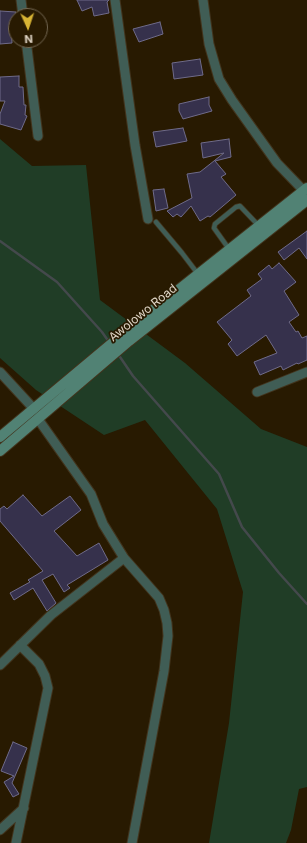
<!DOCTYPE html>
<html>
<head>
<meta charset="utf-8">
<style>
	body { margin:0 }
	#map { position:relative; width:307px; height:843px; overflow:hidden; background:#281a01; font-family:Inter,sans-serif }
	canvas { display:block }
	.north { position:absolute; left:8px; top:8px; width:40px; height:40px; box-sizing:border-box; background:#281a01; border:1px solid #726651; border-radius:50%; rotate:177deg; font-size:11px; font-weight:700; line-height:16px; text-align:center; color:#e1d7c8 }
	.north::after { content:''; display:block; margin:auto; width:14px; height:18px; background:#d8b434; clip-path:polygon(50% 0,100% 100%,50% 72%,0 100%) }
</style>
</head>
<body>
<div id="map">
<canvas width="307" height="843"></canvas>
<div class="north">N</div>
</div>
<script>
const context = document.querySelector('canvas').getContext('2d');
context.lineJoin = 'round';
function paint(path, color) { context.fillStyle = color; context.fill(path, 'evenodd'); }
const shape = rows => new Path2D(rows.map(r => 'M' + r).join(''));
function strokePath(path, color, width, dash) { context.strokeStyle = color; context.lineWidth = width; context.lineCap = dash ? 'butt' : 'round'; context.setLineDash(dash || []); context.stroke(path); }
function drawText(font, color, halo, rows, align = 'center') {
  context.font = font + ' Inter,sans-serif'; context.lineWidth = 3.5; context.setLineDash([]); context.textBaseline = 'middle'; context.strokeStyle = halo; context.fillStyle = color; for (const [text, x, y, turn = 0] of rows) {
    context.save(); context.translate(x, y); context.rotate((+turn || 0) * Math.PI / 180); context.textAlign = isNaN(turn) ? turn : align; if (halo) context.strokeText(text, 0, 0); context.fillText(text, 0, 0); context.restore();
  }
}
paint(shape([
	[0,139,32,166,86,165,100,300,185,363,261,429,307,447,307,787,299,789,291,830,286,843,209,843,229,723,243,592,217,509,145,420,104,435,36,390,0,358]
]), '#203d26');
strokePath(shape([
	[0,241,57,282,102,332,109,342],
	[118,354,133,376,219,474,242,527,279,573,307,604]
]), '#44494c', 2.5);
const building = shape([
	[77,0,109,0,107,2,109,13,94,16,92,7,82,11,77,0],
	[0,11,16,12,16,22,11,21,12,43,0,44,0,11],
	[160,22,163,34,139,42,133,29,160,22],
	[200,59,203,75,174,79,172,63,200,59],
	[19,76,19,87,23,87,24,105,26,105,25,115,27,116,21,130,0,124,0,114,5,101,0,101,0,77,19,76],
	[209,97,209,105,212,111,183,119,179,111,179,104,209,97],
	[183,128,187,141,156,147,153,132,183,128],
	[229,139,231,157,215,161,226,174,221,177,236,195,210,217,208,216,200,221,191,206,181,217,177,214,173,217,167,211,192,198,187,174,200,172,224,153,203,158,201,143,229,139],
	[164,189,168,208,156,211,153,190,164,189],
	[307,231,307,259,299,248,284,260,278,252,307,231],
	[279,263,296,282,284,291,299,315,289,322,296,332,298,331,302,338,307,336,307,360,298,364,297,363,283,370,281,366,260,375,254,362,277,353,266,335,237,356,228,344,232,340,217,322,251,296,247,290,262,279,258,274,269,265,272,269,279,263],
	[23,495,42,516,70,496,81,510,54,531,77,556,99,543,108,560,67,585,70,588,64,592,53,574,42,580,56,603,47,611,33,588,14,600,10,593,30,582,28,580,43,571,0,521,0,509,4,506,7,509,23,495],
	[13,742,27,748,12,783,19,794,13,797,4,782,14,776,1,771,13,742]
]);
paint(building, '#36314c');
strokePath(building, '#6f6b89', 1);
const lane = shape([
	[156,222,182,253,198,274],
	[229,249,214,228,215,224,236,207,240,206,259,226]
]);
const street = shape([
	[21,0,23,16],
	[115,0,135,145,148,219],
	[203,0,209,44,219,79,232,100,277,163,304,191,307,192],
	[26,40,38,136],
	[0,372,34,409],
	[257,392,307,372],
	[38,419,91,494,103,524,124,558,159,598,164,610,167,623,168,636,164,671,132,843],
	[0,665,51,615,124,558],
	[0,830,24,808],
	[16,843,48,688,45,676,39,664,20,645]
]);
const secondary = shape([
	[0,437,123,334,307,188],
	[0,451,129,341,307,200]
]);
strokePath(lane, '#42341d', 6);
strokePath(street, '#42341d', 11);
strokePath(secondary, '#42341d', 12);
strokePath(lane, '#405d55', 4.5);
strokePath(street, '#405d55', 9);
strokePath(secondary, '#518274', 10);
drawText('12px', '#e1d7c8', '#281a01', [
	["Awolowo Road",143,313,-39]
]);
</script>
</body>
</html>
